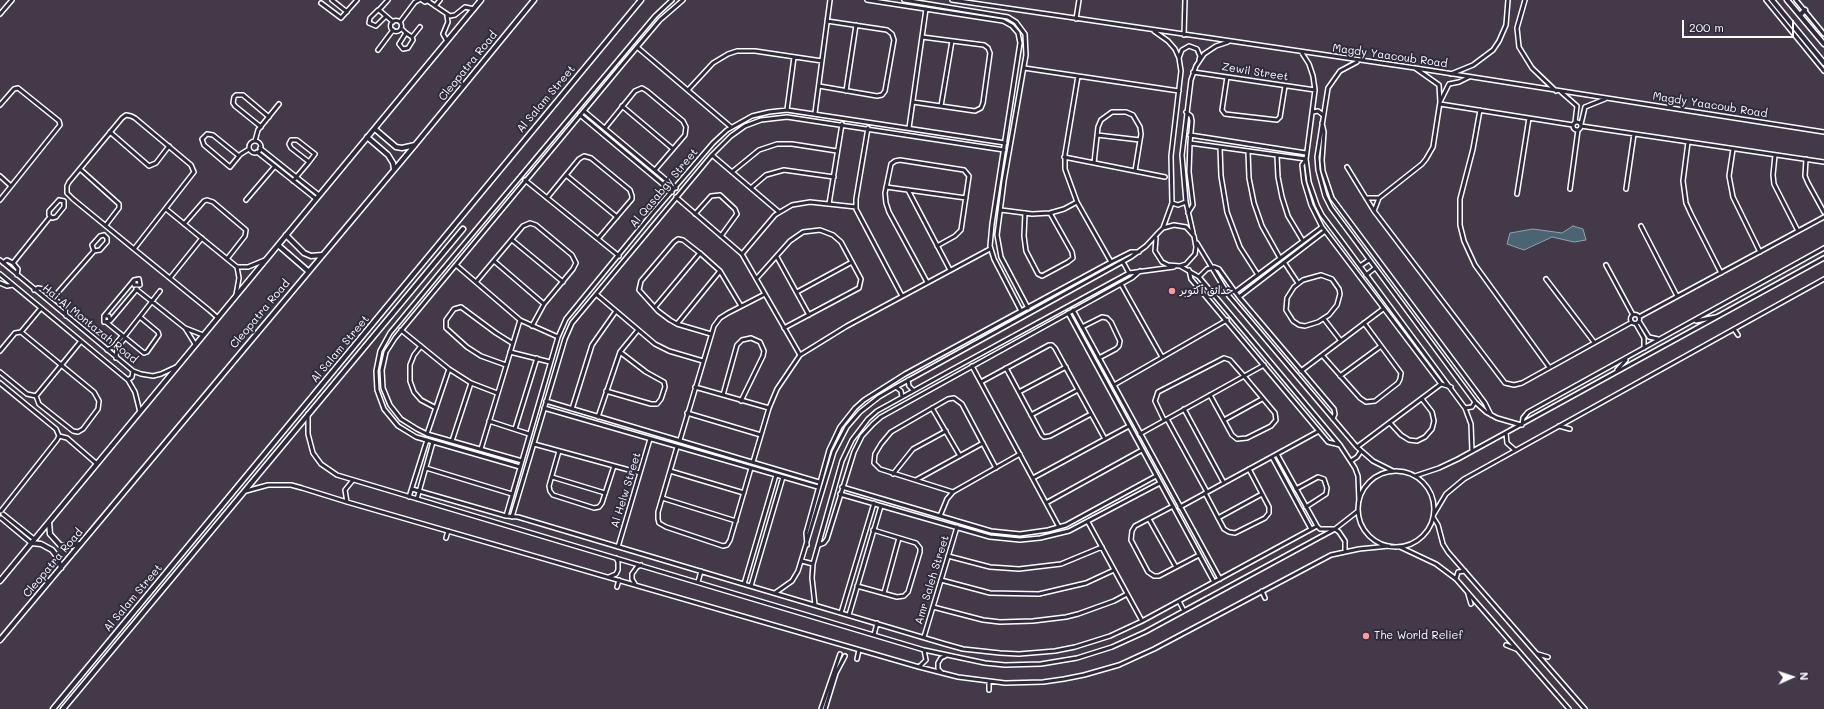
<!DOCTYPE html>
<html>
<head>
<meta charset="utf-8">
<style>
	body { margin:0 }
	#map { position:relative; width:1824px; height:709px; overflow:hidden; background:#433949; font-family:Mali,sans-serif }
	canvas { display:block }
	.north { position:absolute; left:1772px; top:657px; width:40px; height:40px; -webkit-text-stroke:3px #2f2a3d; paint-order:stroke; rotate:87deg; font-size:11px; font-weight:700; line-height:16px; text-align:center; color:#fff }
	.north::after { content:''; display:block; margin:auto; width:14px; height:18px; background:#fff; clip-path:polygon(50% 0,100% 100%,50% 72%,0 100%) }
	.scale { position:absolute; left:1682px; top:20px; width:112px; height:18px; box-sizing:border-box; border:2px solid #fff; border-top:0; padding-left:5px; font-size:12px; line-height:14px; white-space:nowrap; color:#fff; -webkit-text-stroke:3px #2f2a3d; paint-order:stroke }
</style>
</head>
<body>
<div id="map">
<canvas width="1824" height="709"></canvas>
<div class="north">N</div>
<div class="scale">200 m</div>
</div>
<script>
const context = document.querySelector('canvas').getContext('2d');
context.lineJoin = 'round';
function paint(path, color) { context.fillStyle = color; context.fill(path, 'evenodd'); }
const shape = rows => new Path2D(rows.map(r => 'M' + r).join(''));
function strokePath(path, color, width, dash) { context.strokeStyle = color; context.lineWidth = width; context.lineCap = dash ? 'butt' : 'round'; context.setLineDash(dash || []); context.stroke(path); }
function drawText(font, color, halo, rows, align = 'center') {
  context.font = font + ' Mali,"Playpen Sans Arabic",sans-serif'; context.lineWidth = 4; context.setLineDash([]); context.textBaseline = 'middle'; context.strokeStyle = halo; context.fillStyle = color; for (const [text, x, y, turn = 0] of rows) {
    context.save(); context.translate(x, y); context.rotate((+turn || 0) * Math.PI / 180); context.textAlign = isNaN(turn) ? turn : align; if (halo) context.strokeText(text, 0, 0); context.fillText(text, 0, 0); context.restore();
  }
}
const water = shape([
	[1573,226,1583,229,1586,240,1574,242,1552,237,1524,250,1507,244,1510,233,1533,229,1562,233,1573,226]
]);
paint(water, '#4b6473');
strokePath(water, '#93a2ab', 1);
const minor = shape([
	[332,0,347,12],
	[422,0,425,2,429,0],
	[867,0,1003,21,1012,26,1018,33,1020,43,992,224,990,246,994,259,1021,311],
	[904,0,1008,17,1016,22,1025,34,1026,55,1004,181,997,235,1001,257,1028,308],
	[952,0,1415,68,1824,132],
	[1525,0,1517,28,1519,47,1532,68,1556,91],
	[1766,0,1824,71],
	[1796,0,1824,34],
	[428,1,450,16,455,15,465,7,474,9],
	[321,3,341,18,357,0],
	[435,6,440,0],
	[379,10,388,0],
	[0,14,12,0],
	[386,16,376,26,369,23,370,18,378,10,379,10,393,22],
	[447,16,448,22,443,34,447,41],
	[1076,19,1079,0],
	'390.5 26a5.5 5.5 0 1 1 11 0a5.5 5.5 0 1 1-11 0Z',
	[400,22,415,2,419,0],
	[401,28,406,33,412,37,413,40,408,48,403,49,399,44,406,33],
	[1154,31,1168,41,1175,49,1179,58,1181,71,1171,156,1172,203,1163,228],
	[1184,35,1185,0],
	[412,37,420,27],
	[637,47,731,127],
	[378,50,393,30],
	[1302,53,1309,64,1313,76,1315,90,1306,159,1309,182,1317,205,1322,215,1343,243,1465,408,1471,424,1472,451],
	[1179,58,1182,50,1189,46,1197,49,1200,56,1199,60],
	[1357,62,1340,71,1328,88,1317,157,1318,170,1325,196,1331,208,1475,402,1486,412,1497,418,1521,425],
	[1024,68,1179,91],
	[1193,72,1315,90],
	[1451,74,1473,65,1493,50,1499,41,1506,25,1508,0],
	[1078,76,1065,154,1065,169,1077,202,1111,262],
	[1227,77,1222,110,1225,114,1277,120,1280,117,1285,86],
	[819,86,877,96,882,95,885,91,894,40,892,34,887,30,827,21],
	[688,90,713,63,728,54,737,51,755,51,822,61],
	[846,91,856,25],
	[1560,91,1577,106,1575,122],
	[913,102,975,111,981,108,983,103,990,53,988,48,984,45,922,37],
	[1440,102,1449,84,1459,82,1469,77],
	[1440,104,1573,125],
	[0,105,14,89,18,88,59,121,60,125,0,200],
	[622,106,673,149],
	[941,106,952,41],
	[787,110,794,57],
	[1480,110,1473,149,1460,199,1460,225,1464,241,1475,265,1549,367],
	[584,111,676,188],
	[1186,112,1191,116,1192,121,1190,143,1189,172,1193,205,1188,213],
	[1313,112,1318,111,1323,115],
	[815,113,830,0],
	[580,115,672,192],
	'1573 126a4 4 0 1 1 8 0a4 4 0 1 1-8 0Z',
	[1322,123,1324,132,1322,160,1323,171,1332,198,1485,403,1491,415],
	[1581,124,1585,107,1605,99],
	[1581,126,1824,162],
	[261,127,235,106,233,103,234,97,236,95,243,95,269,117],
	[605,128,635,91,642,88,647,91,683,121,686,127,685,135,655,170],
	[868,128,856,199,856,209,902,296],
	[909,128,926,9],
	[110,132,149,166,156,163,169,146],
	[1097,135,1140,140],
	[1190,135,1306,153],
	[255,141,258,130,279,104],
	'249 147a6 6 0 1 1 12 0a6 6 0 1 1-12 0Z',
	[1688,142,1683,181,1686,203,1691,214,1721,273],
	[1190,143,1306,159],
	[260,148,319,195],
	[1220,148,1221,176,1227,212,1240,247,1258,275],
	[1733,149,1729,176,1733,197,1760,252],
	[257,152,316,199],
	[1248,152,1249,178,1254,203,1262,226,1280,258],
	[712,155,779,212],
	[1775,155,1773,175,1774,184,1798,231],
	[239,156,213,135,207,134,202,139,204,145,230,167,239,156,241,154,249,149],
	[1277,156,1278,177,1282,197,1288,216,1303,241],
	[1064,157,1165,177],
	[1306,159,1302,165,1304,182,1311,205,1322,227,1441,384,1451,387],
	[1806,159,1805,176,1808,183,1824,212],
	[1094,163,1098,127,1101,120,1112,112,1126,112,1133,115,1140,127,1141,134,1135,171],
	[1347,167,1374,211,1505,383,1514,385,1522,383,1632,322],
	[80,169,119,204,119,208,106,225],
	[732,172,759,150,777,144,792,144,837,151],
	[566,175,617,217],
	[0,176,11,186],
	[525,180,619,256],
	[293,181,309,162,315,154,297,140,291,140,289,144,291,148,309,162],
	[886,187,966,198],
	[751,188,766,175,784,170,834,177],
	[1570,189,1578,130],
	[1626,189,1634,134],
	[908,190,950,270],
	[1517,194,1529,118],
	[676,197,742,254,800,355],
	[547,198,579,159,584,156,591,158,630,190,632,196,632,199,598,239],
	[1366,198,1379,198],
	[59,200,64,201,64,207,56,217,52,218,49,215,49,211,59,200],
	[246,200,275,166],
	[1172,203,1178,205,1186,202],
	[829,204,842,124],
	[166,209,237,267,248,267,265,260],
	[1001,210,1032,214,1050,213,1064,209,1077,202],
	[1374,211,1379,198,1422,164,1426,159,1433,147,1440,102,1439,85,1415,68],
	[1025,213,1024,236,1026,251,1038,274,1042,276,1068,262,1073,258,1072,252,1050,213],
	[695,214,711,196,720,195,735,209,737,214,721,236],
	[184,224,204,201,207,200,213,202,246,230,245,236,227,259],
	[1641,226,1677,296],
	[1158,233,1163,228,1174,225,1186,227,1194,236,1196,247,1195,254,1186,264,1180,266],
	[1193,233,1186,202,1182,155,1191,80,1196,66,1204,54,1216,46,1228,42],
	[104,235,107,238,107,242,100,250,94,251,92,245,100,236,104,235],
	[1156,238,1155,251,1162,262,1168,265,1180,266,1199,277,1340,445,1355,468,1358,476,1359,501],
	[512,240,563,282],
	[1197,243,1229,296,1357,447,1373,461,1393,471],
	[134,249,194,172,191,165,135,118,131,116,126,115,122,118,69,182,67,186,67,193,73,199,134,249,209,310,218,318],
	[742,254,775,215,792,205,810,202,856,207],
	[777,257,809,315],
	[0,260,133,371,141,374,153,376,161,374,176,367],
	[494,261,544,304],
	[1123,262,1129,273],
	[1284,262,1298,283],
	[3,263,7,260,13,263,18,269,17,275],
	[13,263,50,217],
	[456,265,520,320,558,337],
	[1606,265,1633,315],
	[1360,266,1369,260],
	[1189,270,1191,279,1328,442,1340,445],
	[0,274,128,380,135,392,140,412],
	[1321,275,1332,279,1339,289,1340,294,1337,305,1329,315,1318,322,1305,326,1299,325,1293,321,1286,310,1287,298,1294,287,1303,280,1321,275],
	[1366,275,1375,268],
	[1199,277,1207,269,1214,267,1219,269,1239,297,1334,409,1335,414,1333,419],
	[170,278,202,238],
	[757,278,790,241,803,232,820,230,833,235,841,242,861,279,859,288,784,328],
	[1546,279,1594,342],
	[476,282,523,226,530,223,536,225,572,255,576,263,573,269,544,304,532,326],
	[927,282,889,212,886,203,885,193,891,164,895,161,900,160,964,170,969,176,961,230,955,236,937,246],
	[0,283,7,286,13,285],
	[1121,284,1162,357],
	[136,289,185,328,195,344],
	[34,290,38,288,43,289,65,308,66,316],
	[797,292,852,262],
	[1235,292,1322,227],
	[596,294,655,344,669,351,703,361],
	[236,295,239,278,237,267],
	[1239,297,1325,231],
	[53,298,94,251],
	[655,307,700,253],
	[1073,310,1220,579],
	[1068,313,1214,582],
	'1630.5 319a4.5 4.5 0 1 1 9 0a4.5 4.5 0 1 1-9 0Z',
	[104,316,109,316,110,321,104,322,104,316,134,280,139,279,140,285,134,285,134,280],
	[1639,317,1824,217],
	[1324,319,1341,341],
	[111,320,137,289],
	[1639,321,1649,337,1658,339],
	[1696,321,1716,317],
	[106,322,144,353,147,352,159,335,158,332,140,317],
	[677,324,720,271],
	[1636,324,1644,338,1644,348],
	[1082,327,1102,317,1107,318,1111,322,1120,341,1119,346,1116,349,1099,358],
	[185,328,203,335],
	[1734,329,1738,335],
	[401,330,449,369,471,383,497,393],
	[21,332,41,308],
	[711,334,677,324,670,320,658,311,639,290,641,281,674,242,678,239,683,240,701,254,720,271,741,306],
	[124,337,160,291],
	[421,346,414,355,410,365,410,381,414,392,421,400,436,408],
	[107,350,114,346,122,336],
	[0,351,15,333,21,332,94,392,99,401,98,409,83,429,78,432,73,431,39,404,36,396,27,394,0,372],
	[510,352,550,362],
	[1322,355,1360,398,1366,402,1375,401,1398,383,1400,379,1401,373,1364,323],
	[116,358,117,348,125,338],
	[506,365,481,356,467,347,446,328,446,320,454,309,461,307,496,333,512,343],
	[972,366,1059,527],
	[1006,368,1042,435,1044,437,1050,436,1091,414],
	[1617,370,1626,360],
	[1301,371,1383,309],
	[1340,376,1381,346],
	[128,380,132,377,133,371],
	[908,380,909,386,913,390],
	[981,382,1049,345,1052,345,1055,348,1105,439],
	[0,383,56,429,59,436,57,440,1,511],
	[1114,385,1227,320],
	[695,387,769,408],
	[896,387,901,391,902,397],
	[606,391,651,404,657,404,661,399,665,387,664,382,646,372,620,352],
	[1019,392,1066,367],
	[723,395,737,345,742,340,751,338,760,342,764,351,763,356,741,401],
	[36,396,81,341],
	[546,401,819,482],
	[544,408,818,487],
	[932,408,960,456],
	[1465,408,1472,407,1475,402],
	[572,409,592,345,616,311],
	[1184,409,1224,483],
	[687,413,761,435],
	[308,414,308,434,313,453,321,464,337,475,924,650,985,663,1005,665,1041,664,1077,658,1112,647,1145,632,1335,529,1358,511],
	[1031,415,1078,390],
	[598,417,620,352,638,330],
	[1167,419,1207,492],
	[1164,420,1155,401,1158,392,1224,358,1230,360,1244,376,1275,413,1276,420,1271,426,1247,438,1237,439,1232,435,1210,395],
	[1224,420,1262,399],
	[489,421,529,434],
	[1390,423,1401,435,1409,440,1417,441,1425,437,1432,429,1434,421,1432,412,1422,399],
	[1522,425,1523,418,1528,412,1824,248],
	[1559,426,1570,429],
	[515,429,537,358],
	[1506,433,1507,443,1515,450],
	[427,434,449,369],
	[1140,434,1264,365],
	[59,436,67,438,97,464],
	[680,440,714,326,720,318,728,313,765,294],
	[452,441,471,383],
	[534,444,640,473],
	[677,447,658,512,658,519,659,523,666,527,723,546,727,545,730,540,751,468],
	[1357,447,1441,384],
	[481,449,520,320],
	[559,451,549,486,550,491,553,495,594,508,599,507,602,503,614,466],
	[1277,454,1317,526,1320,529,1335,529,1339,532,1345,541,1345,551],
	[1272,457,1311,529],
	[522,461,427,434,417,429,401,419,390,405,383,388,382,370,386,352,395,338,622,65,660,20,683,0],
	[1351,461,1357,457,1361,451],
	[753,462,769,408,777,389,800,355,847,326,990,249],
	[520,467,416,437,398,426,384,409,377,390,376,371,380,351,390,333,438,275,655,16,672,0],
	[426,468,512,494],
	[670,471,744,493],
	'1358 509a38 38 0 1 1 76 0a38 38 0 1 1-76 0Z',
	[893,474,913,449,946,431],
	[1415,476,1439,468,1458,459,1824,258],
	[552,477,605,493],
	[1033,478,1129,426],
	[916,480,983,443],
	[842,487,991,531,1020,534,1048,530,1066,525,1156,476],
	[412,489,506,516,518,517,945,644,963,649,1000,653,1019,654,1055,651,1075,647,1110,636,1142,621,1317,526],
	[1296,489,1318,477,1324,479,1327,488,1326,494,1306,507],
	[246,491,268,485,291,485,302,488,347,502,919,667,958,677,1005,683,1043,682,1064,679,1084,675,1119,665,1154,649,1331,555,1359,549,1389,546],
	[953,492,880,469,874,463,875,454,881,444,891,432,948,399,954,398,962,404,996,468],
	[1205,493,1224,529,1229,532,1235,533,1265,518,1269,513,1269,507,1249,469],
	[840,494,990,537,1020,540,1040,538,1069,531,1160,483],
	[409,497,427,440],
	[662,498,736,521],
	[417,499,433,442],
	[347,502,345,490,353,480],
	[1046,503,1142,450],
	[1173,506,1135,526,1132,531,1131,540,1148,572,1154,576,1159,576,1199,555],
	[1180,507,1319,431],
	[3,514,34,539],
	[1434,514,1446,494,1464,479,1824,279],
	[506,516,558,337,566,319,652,214,713,143,727,130,752,116,769,112,787,110,1005,143],
	[940,516,947,499,953,492,1020,454],
	[512,517,565,339,572,323,712,155,731,136,745,126,761,120,787,117,1004,150],
	[1433,517,1438,525,1443,544,1448,552,1585,709],
	[1,518,31,543],
	[1218,518,1262,494],
	[1149,519,1176,567],
	[1088,522,1142,621],
	[446,538,448,531],
	[807,545,806,533,829,450,840,427,855,408,864,400,905,374,1111,262,1131,252,1139,252],
	[819,545,824,543,827,539,854,452,862,436,873,424,881,417,1132,278,1140,271],
	[618,547,650,439],
	[1400,547,1436,564,1456,579,1569,709],
	[948,556,990,567,1019,569,1061,564,1102,547],
	[802,561,813,564],
	[609,577,616,574,618,570,618,562,616,558],
	[1456,579,1458,572,1465,571],
	[941,580,990,593,1039,594,1086,583,1114,570],
	[698,582,701,571],
	[635,584,632,579,632,574,637,567,641,565],
	[744,584,776,475],
	[751,586,783,477],
	[857,586,897,597,904,596,908,592,920,552,920,548,916,543,873,530],
	[617,587,619,580],
	[1262,591,1265,598],
	[775,593,792,581,798,571,834,452,847,427,860,412,879,397,896,387,1131,257,1146,246,1158,233],
	[884,593,899,538],
	[1468,594,1471,604],
	[1179,601,1184,611],
	[815,605,812,578,813,564,842,461,852,440,868,419,877,411,951,370,1129,273,1174,267],
	[933,607,983,620,1000,622,1033,621,1066,617,1078,614,1114,601,1127,594],
	[841,613,874,503],
	[849,615,881,506],
	[874,635,877,623],
	[924,637,957,527],
	[1506,645,1516,649],
	[1538,654,1548,657],
	[857,659,859,650],
	[919,667,926,660,924,650],
	[942,673,938,669,938,663,941,658,945,656],
	[989,690,989,682],
	[821,709,840,654],
	[825,709,836,673,845,656]
]);
const secondary = shape([
	[1772,0,1824,63],
	[1787,0,1824,44],
	[1800,15,1805,10],
	[375,129,396,147,402,148,415,145],
	[367,137,388,155,393,163,394,169],
	[286,235,304,253,311,256,322,255],
	[278,245,308,271],
	[49,522,50,534,60,545,67,547,79,544],
	[31,543,41,544,52,550,58,558,61,568],
	[0,581,481,0],
	[0,640,415,145,534,0],
	[53,709,641,0],
	[63,709,463,229]
]);
strokePath(minor, '#fff', 6);
strokePath(secondary, '#fff', 7);
strokePath(minor, '#2f2a3d', 3);
strokePath(secondary, '#2f2a3d', 4);
for (const [x, y, r, color] of [
	[1172,291,4,"#ff9aa2"],
	[1366,636,4,"#ff9aa2"]
]) { const dot = new Path2D(); dot.arc(x, y, r, 0, 2 * Math.PI); context.fillStyle = color; context.fill(dot); strokePath(dot, '#2f2a3d', 1.5); }
drawText('11px', '#fff', '#2f2a3d', [
	["Magdy Yaacoub Road",1390,56,8],
	["Cleopatra Road",468,66,-51],
	["Zewil Street",1255,72,9],
	["Al Salam Street",546,99,-50],
	["Magdy Yaacoub Road",1710,105,9],
	["Al Qasabgy Street",664,188,-50],
	["Cleopatra Road",260,314,-50],
	["Hai Al Montazah Road",90,324,39],
	["Al Salam Street",340,349,-50],
	["Al Helw Street",626,490,-73],
	["Cleopatra Road",53,563,-50],
	["Amr Saleh Street",932,580,-73],
	["Al Salam Street",133,598,-50]
]);
drawText('11px', '#fff', '#2f2a3d', [
	["حدائق أكتوبر",1180,291],
	["The World Relief",1374,636]
], 'left');
</script>
</body>
</html>
